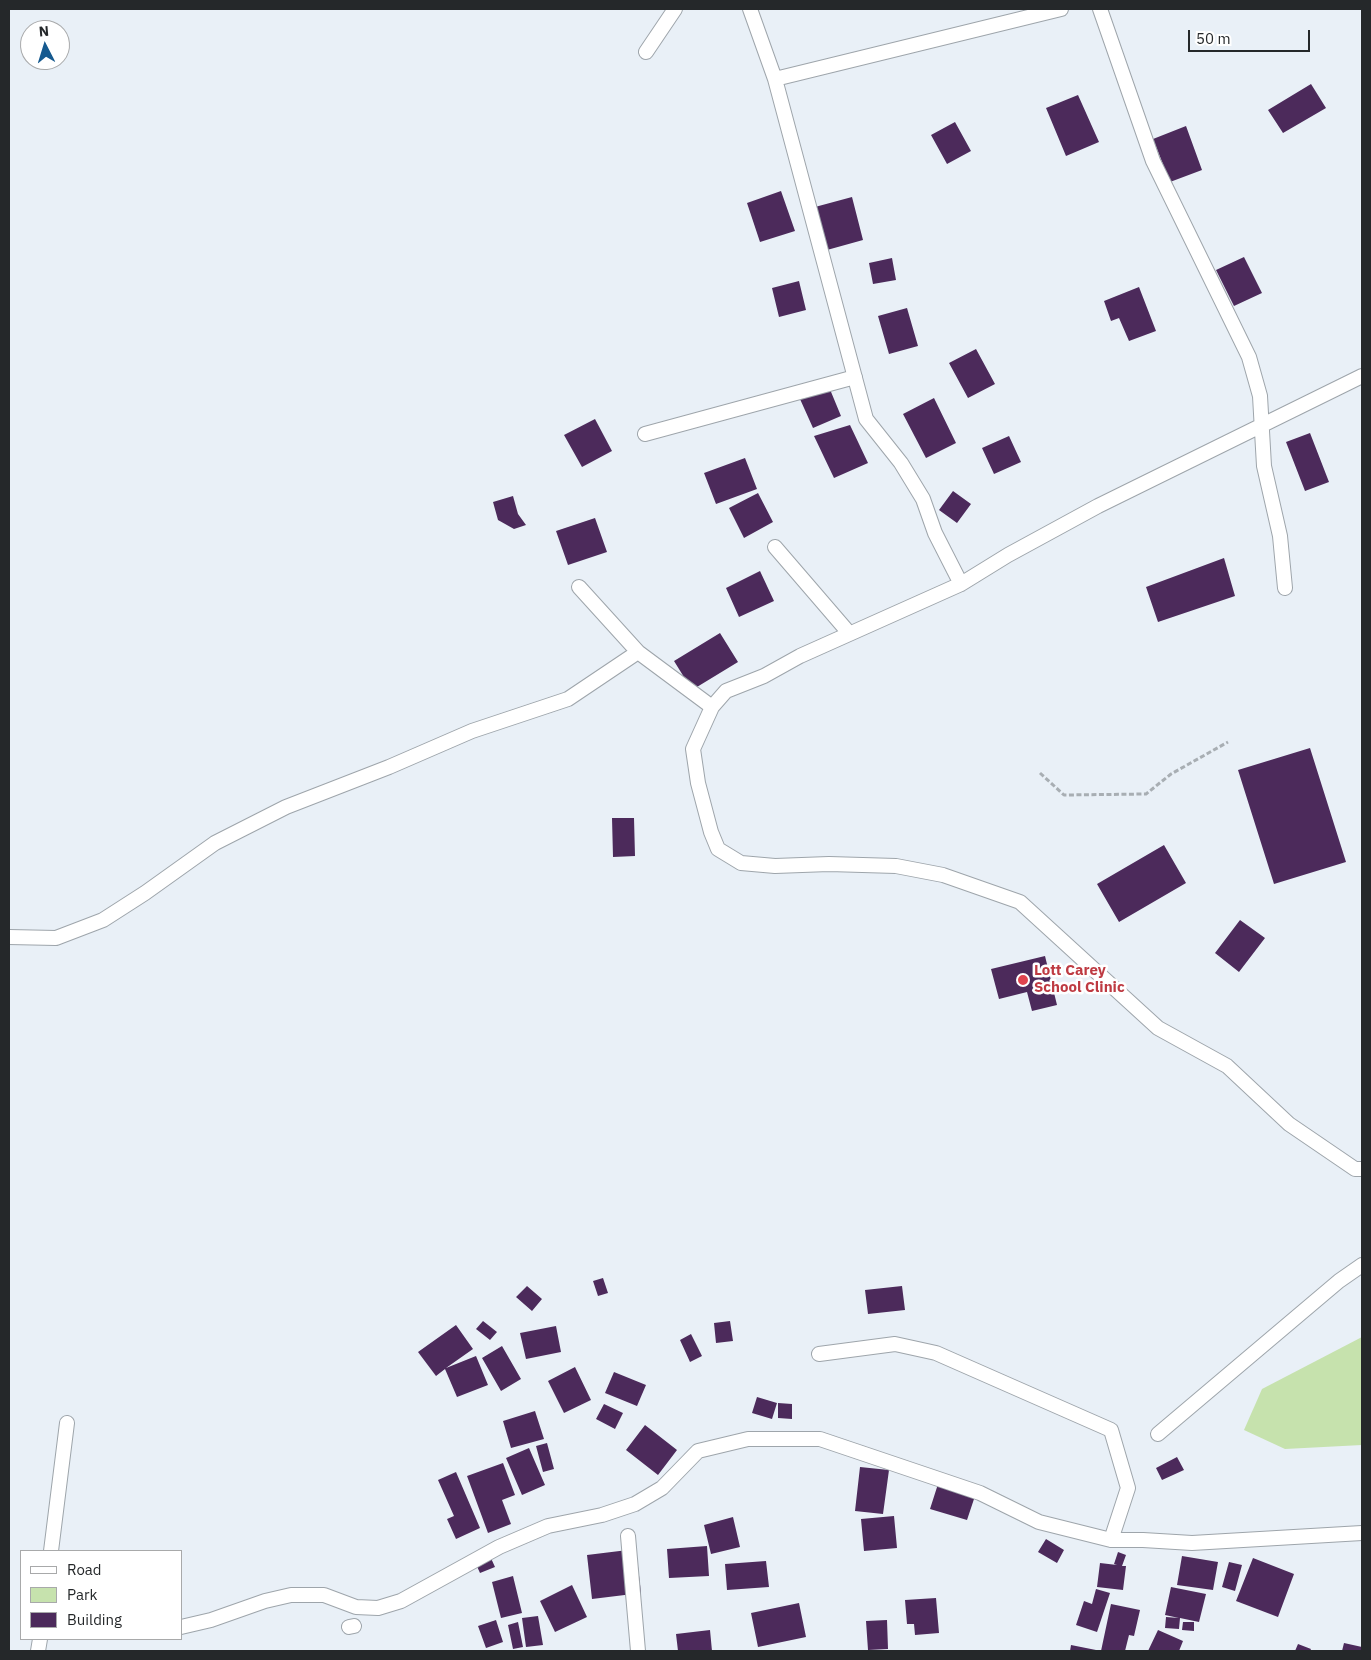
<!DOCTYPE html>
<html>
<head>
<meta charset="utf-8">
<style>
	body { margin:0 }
	#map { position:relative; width:1371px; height:1660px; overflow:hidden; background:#e9f0f7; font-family:"IBM Plex Sans",sans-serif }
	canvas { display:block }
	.frame { position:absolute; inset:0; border:10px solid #25282a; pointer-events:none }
	.legend { position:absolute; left:20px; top:1550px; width:162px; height:90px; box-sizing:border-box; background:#fff; border:1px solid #a8a9aa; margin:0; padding:6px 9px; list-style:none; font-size:15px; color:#25282a }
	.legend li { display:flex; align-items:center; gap:10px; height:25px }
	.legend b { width:25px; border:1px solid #a8a9aa }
	.north { position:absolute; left:20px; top:20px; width:50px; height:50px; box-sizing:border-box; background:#fff; border:1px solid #a8a9aa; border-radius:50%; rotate:355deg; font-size:14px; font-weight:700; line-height:20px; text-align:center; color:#25282a }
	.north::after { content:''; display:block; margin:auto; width:18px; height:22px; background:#165a8f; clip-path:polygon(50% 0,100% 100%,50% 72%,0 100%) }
	.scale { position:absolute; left:1188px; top:30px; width:122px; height:22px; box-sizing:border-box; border:2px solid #25282a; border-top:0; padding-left:6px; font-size:15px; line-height:18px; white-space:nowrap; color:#25282a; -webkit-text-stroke:4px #fff; paint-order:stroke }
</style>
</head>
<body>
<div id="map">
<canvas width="1371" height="1660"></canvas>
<div class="frame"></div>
<ul class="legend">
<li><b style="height:6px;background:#fff"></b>Road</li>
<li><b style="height:14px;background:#c6e2ad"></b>Park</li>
<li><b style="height:14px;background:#4c2a5b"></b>Building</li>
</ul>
<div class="north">N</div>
<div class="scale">50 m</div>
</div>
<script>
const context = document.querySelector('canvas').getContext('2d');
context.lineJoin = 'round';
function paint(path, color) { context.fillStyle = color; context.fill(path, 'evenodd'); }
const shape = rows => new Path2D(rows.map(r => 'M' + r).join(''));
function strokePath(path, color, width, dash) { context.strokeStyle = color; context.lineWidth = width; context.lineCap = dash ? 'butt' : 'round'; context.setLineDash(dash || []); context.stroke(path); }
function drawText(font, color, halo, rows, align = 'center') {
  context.font = font + ' "IBM Plex Sans",sans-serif'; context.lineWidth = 5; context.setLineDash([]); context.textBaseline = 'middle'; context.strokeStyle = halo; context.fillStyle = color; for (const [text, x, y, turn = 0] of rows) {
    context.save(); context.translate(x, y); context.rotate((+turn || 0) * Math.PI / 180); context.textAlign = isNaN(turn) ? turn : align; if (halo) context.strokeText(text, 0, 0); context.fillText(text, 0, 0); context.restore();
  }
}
paint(shape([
	[1362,1337,1362,1445,1285,1449,1244,1430,1262,1389]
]), '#c6e2ad');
paint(shape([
	[1311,84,1326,108,1283,133,1268,110],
	[1078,95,1099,142,1066,156,1046,108],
	[955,122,971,151,947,164,931,135],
	[1186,126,1202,170,1170,182,1153,139],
	[781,191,795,231,760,242,747,203],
	[852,197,863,240,827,250,815,207],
	[1244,257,1262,293,1234,306,1216,270],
	[892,258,896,280,873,284,869,263],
	[799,281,806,310,779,317,772,288],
	[1139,287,1156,331,1129,341,1119,318,1111,321,1104,301],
	[907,308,918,346,889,354,878,316],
	[976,349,995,384,968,398,949,363],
	[829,387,841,416,813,428,800,399],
	[934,398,956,443,926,458,903,414],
	[595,419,612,451,582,467,564,435],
	[850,425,868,463,834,478,814,436],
	[1310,433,1329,482,1305,491,1286,442],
	[1009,436,1021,462,994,474,982,448],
	[745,458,757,489,716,504,704,473],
	[953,491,971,504,957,523,939,510],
	[758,493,773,522,744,538,729,508],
	[513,496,518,514,526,525,514,529,498,520,493,502],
	[595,518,607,552,568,565,556,531],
	[1224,558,1235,596,1158,622,1146,587],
	[760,571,774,601,739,617,726,588],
	[720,633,738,662,692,690,674,661],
	[1310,748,1346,862,1274,884,1238,770],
	[612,818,634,818,635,856,613,857],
	[1164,845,1186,883,1119,922,1097,884],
	[1240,920,1265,938,1239,972,1215,953],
	[1045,956,1057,1005,1032,1011,1027,992,999,999,991,969],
	[603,1278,608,1293,598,1296,593,1281],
	[527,1286,542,1299,532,1311,516,1297],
	[902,1286,905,1310,868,1314,865,1290],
	[483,1321,497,1332,490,1340,476,1329],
	[730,1321,733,1341,716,1343,714,1323],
	[456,1325,473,1349,446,1368,476,1356,488,1385,457,1397,445,1369,436,1376,418,1352],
	[556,1326,561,1352,526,1359,520,1333],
	[691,1334,702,1356,690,1362,680,1340],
	[502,1346,521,1379,501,1391,482,1358],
	[575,1367,591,1400,564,1413,548,1381],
	[614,1372,646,1385,637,1406,605,1393],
	[757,1397,777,1403,772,1419,752,1413],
	[778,1403,792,1404,792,1419,778,1418],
	[604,1404,623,1413,615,1429,596,1419],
	[535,1411,544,1439,511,1448,503,1421],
	[645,1425,677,1450,658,1475,626,1450],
	[547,1443,554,1469,543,1472,536,1446],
	[529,1448,545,1485,522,1495,506,1458],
	[1177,1457,1184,1470,1162,1480,1156,1468],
	[503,1463,515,1495,502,1500,511,1524,488,1533,467,1476],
	[860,1467,889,1470,883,1514,855,1511],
	[456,1472,480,1528,456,1539,447,1519,454,1516,438,1480],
	[938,1484,975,1496,967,1520,930,1509],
	[894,1516,897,1548,864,1551,861,1519],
	[733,1517,740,1547,711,1554,704,1525],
	[1046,1539,1064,1550,1057,1563,1038,1552],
	[707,1546,709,1576,669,1578,667,1549],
	[636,1549,641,1593,592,1599,587,1555],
	[1118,1552,1126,1555,1122,1566,1126,1566,1123,1590,1097,1587,1100,1563,1117,1565,1114,1564],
	[490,1556,495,1567,480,1573,475,1562],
	[1182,1556,1218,1562,1213,1590,1177,1585],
	[1253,1558,1294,1574,1278,1617,1236,1601],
	[766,1561,769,1587,727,1590,725,1564],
	[1229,1562,1242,1565,1235,1591,1222,1587],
	[513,1576,522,1613,501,1618,492,1582],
	[572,1585,587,1617,555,1632,540,1601],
	[1171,1587,1206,1594,1199,1622,1180,1618,1179,1629,1165,1628,1166,1617,1179,1618,1165,1615],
	[1096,1589,1110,1593,1097,1632,1076,1625,1084,1601,1092,1604],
	[936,1598,939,1633,915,1635,914,1624,907,1624,905,1600],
	[799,1603,806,1637,758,1647,751,1613],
	[1111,1604,1140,1610,1134,1636,1129,1635,1125,1651,1101,1651],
	[538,1616,543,1645,526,1647,522,1618],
	[496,1620,503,1642,486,1648,478,1626],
	[887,1620,888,1649,868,1650,866,1621],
	[518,1622,523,1647,513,1649,508,1625],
	[1183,1622,1194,1622,1194,1631,1182,1630],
	[710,1630,712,1651,678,1651,676,1634],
	[1158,1630,1183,1641,1179,1651,1148,1651],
	[1344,1643,1362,1647,1362,1651,1342,1651],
	[1298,1644,1311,1649,1310,1651,1295,1651],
	[1071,1645,1096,1650,1096,1651,1070,1651]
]), '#4c2a5b');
const street = shape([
	[750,9,775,79,866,419,901,463,923,499,935,533,961,584],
	[1100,9,1153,161,1249,357,1260,396,1264,466,1280,536,1285,588],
	[646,52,675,9],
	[775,79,1061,9],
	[1362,376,1098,506,1008,555,961,584,800,656,764,676,726,691,712,707,693,749,698,783,711,832,718,849,741,863,775,866,829,864,896,866,943,875,1020,902,1158,1028,1227,1066,1289,1124,1355,1169,1362,1169],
	[645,434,855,377],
	[775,547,849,633],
	[579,587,638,652,712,707],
	[9,937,56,938,103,920,145,893,215,843,286,807,389,767,472,731,568,699,638,652],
	[819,1354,895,1344,936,1353,1111,1430,1128,1488,1111,1540],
	[1158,1434,1339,1281,1362,1265],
	[628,1536,638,1651],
	[51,1551,67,1423],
	[181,1627,211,1620,265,1601,291,1595,324,1595,356,1607,378,1608,401,1601,499,1547,548,1526,602,1515,635,1504,662,1488,698,1451,748,1439,820,1439,980,1493,1039,1522,1111,1540,1143,1540,1192,1543,1362,1533],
	[349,1627,354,1626],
	[38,1651,40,1639]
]);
strokePath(street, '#9ea5ab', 16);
strokePath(shape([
	[1040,773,1064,795,1146,794,1171,774,1228,742]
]), '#a8aeb3', 3, [5, 2.5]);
strokePath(street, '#fff', 14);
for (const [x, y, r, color] of [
	[1023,980,6,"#e0444e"]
]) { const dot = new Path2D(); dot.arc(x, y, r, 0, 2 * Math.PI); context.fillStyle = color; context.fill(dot); strokePath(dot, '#fff', 2); }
drawText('bold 15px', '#be3a42', '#fff', [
	["Lott Carey",1034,971],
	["School Clinic",1034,988]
], 'left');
</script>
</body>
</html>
